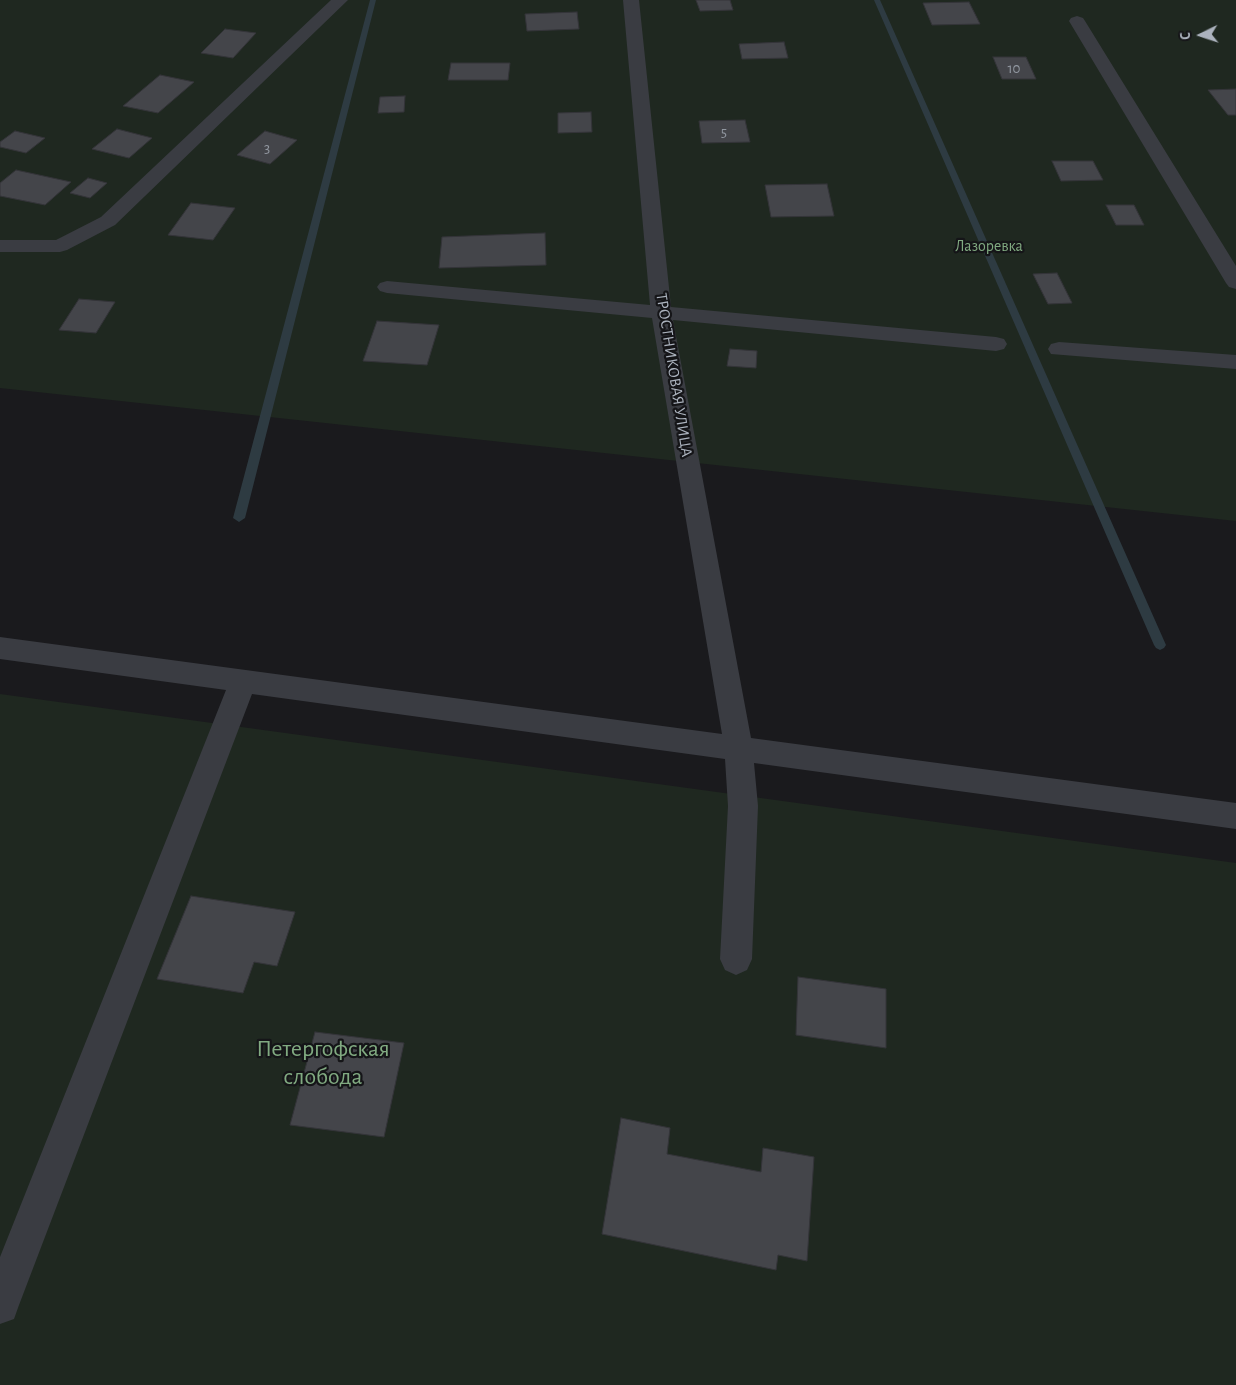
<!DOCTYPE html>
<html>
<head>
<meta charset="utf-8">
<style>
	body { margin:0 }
	#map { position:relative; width:1236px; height:1385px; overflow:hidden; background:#1a1a1d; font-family:"Alegreya Sans",sans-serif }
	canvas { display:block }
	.north { position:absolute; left:1176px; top:10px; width:50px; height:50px; -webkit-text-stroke:4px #151518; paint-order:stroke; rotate:266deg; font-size:14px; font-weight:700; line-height:20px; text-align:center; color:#abb2bd }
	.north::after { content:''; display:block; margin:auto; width:18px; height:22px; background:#abb2bd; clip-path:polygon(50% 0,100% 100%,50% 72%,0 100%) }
</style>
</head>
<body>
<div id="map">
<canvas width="1236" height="1385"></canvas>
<div class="north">С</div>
</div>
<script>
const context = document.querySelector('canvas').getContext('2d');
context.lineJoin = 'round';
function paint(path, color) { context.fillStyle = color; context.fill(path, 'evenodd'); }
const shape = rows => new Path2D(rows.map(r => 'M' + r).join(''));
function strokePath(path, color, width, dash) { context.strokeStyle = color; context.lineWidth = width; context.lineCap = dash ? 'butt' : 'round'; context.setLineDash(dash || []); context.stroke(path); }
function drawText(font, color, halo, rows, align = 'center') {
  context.font = font + ' "Alegreya Sans",sans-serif'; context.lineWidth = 4.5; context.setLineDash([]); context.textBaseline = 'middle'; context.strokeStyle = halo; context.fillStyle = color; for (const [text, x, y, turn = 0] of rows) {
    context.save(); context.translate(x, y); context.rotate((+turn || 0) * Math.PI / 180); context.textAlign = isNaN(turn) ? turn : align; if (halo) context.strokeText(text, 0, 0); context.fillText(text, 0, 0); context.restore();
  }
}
paint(shape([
	[0,0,1236,0,1236,521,0,388],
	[0,694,1236,863,1236,1385,0,1385]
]), '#1f2820');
paint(shape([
	[370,0,376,0,245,518,239,522,233,518,370,0],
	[874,0,880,0,1166,645,1164,648,1160,650,1156,648,1154,645,874,0]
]), '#2e3b42');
const building = shape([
	[696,0,730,0,733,10,700,11,696,0],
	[969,2,980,24,932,25,923,3,969,2],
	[577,12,579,29,527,31,525,14,577,12],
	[225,29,256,33,233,58,201,53,225,29],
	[784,42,788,58,742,59,739,44,784,42],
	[993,57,1026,57,1036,79,1002,79,993,57],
	[451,63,510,63,508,80,448,80,451,63],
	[160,75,194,82,158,113,123,106,160,75],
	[1236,89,1236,115,1228,115,1208,90,1236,89],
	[405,96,404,112,378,113,380,97,405,96],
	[591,112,592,132,558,133,558,113,591,112],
	[745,120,750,142,702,143,699,121,745,120],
	[117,129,152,138,129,158,92,149,117,129],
	[15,131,45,138,26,153,0,147,0,142,15,131],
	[265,131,297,140,270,164,237,155,265,131],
	[1052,161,1093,161,1103,180,1061,181,1052,161],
	[16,170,71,182,45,205,0,196,0,183,16,170],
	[88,178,107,183,90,198,70,193,88,178],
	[827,184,834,216,771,217,765,185,827,184],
	[191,203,235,208,213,240,168,235,191,203],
	[1106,205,1134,205,1144,225,1116,225,1106,205],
	[545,233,546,265,439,268,442,237,545,233],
	[1057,273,1072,303,1048,304,1033,274,1057,273],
	[79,299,115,302,96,333,59,330,79,299],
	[377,321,439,325,427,365,363,361,377,321],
	[730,349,757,351,756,368,727,366,730,349],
	[191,896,295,912,277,966,254,962,243,993,157,979,191,896],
	[798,977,886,989,886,1048,796,1035,798,977],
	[315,1032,404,1043,384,1137,290,1125,315,1032],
	[621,1118,670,1128,667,1154,761,1172,763,1148,814,1157,807,1261,778,1255,776,1270,602,1234,621,1118]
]);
paint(building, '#44454a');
strokePath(building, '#343439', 1);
paint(shape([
	[331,0,348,0,115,225,67,250,60,252,0,252,0,240,56,240,101,217,331,0],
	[623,0,639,0,671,307,996,337,1004,339,1007,344,1004,349,996,351,673,320,751,738,1236,803,1236,829,754,763,758,806,752,959,747,970,736,975,725,970,720,959,728,806,725,759,252,694,19,1305,14,1319,0,1324,0,1257,226,690,0,659,0,637,722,734,652,318,387,293,380,291,377,287,380,283,387,281,650,305,623,0],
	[1077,16,1083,18,1085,21,1236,266,1236,289,1229,287,1226,283,1069,21,1071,18,1077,16],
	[1059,342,1236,355,1236,369,1051,354,1048,349,1051,344,1059,342]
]), '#3a3c42');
drawText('15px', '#9197a0', null, [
	["10",1014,68],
	["5",724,132],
	["3",267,148]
]);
drawText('16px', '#81aa81', '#151518', [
	["Лазоревка",989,246]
]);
drawText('16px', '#abb2bd', '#151518', [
	["ТРОСТНИКОВАЯ УЛИЦА",674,375,81]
]);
drawText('24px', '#81aa81', '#151518', [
	["Петергофская",323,1049],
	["слобода",323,1077]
]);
</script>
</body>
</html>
